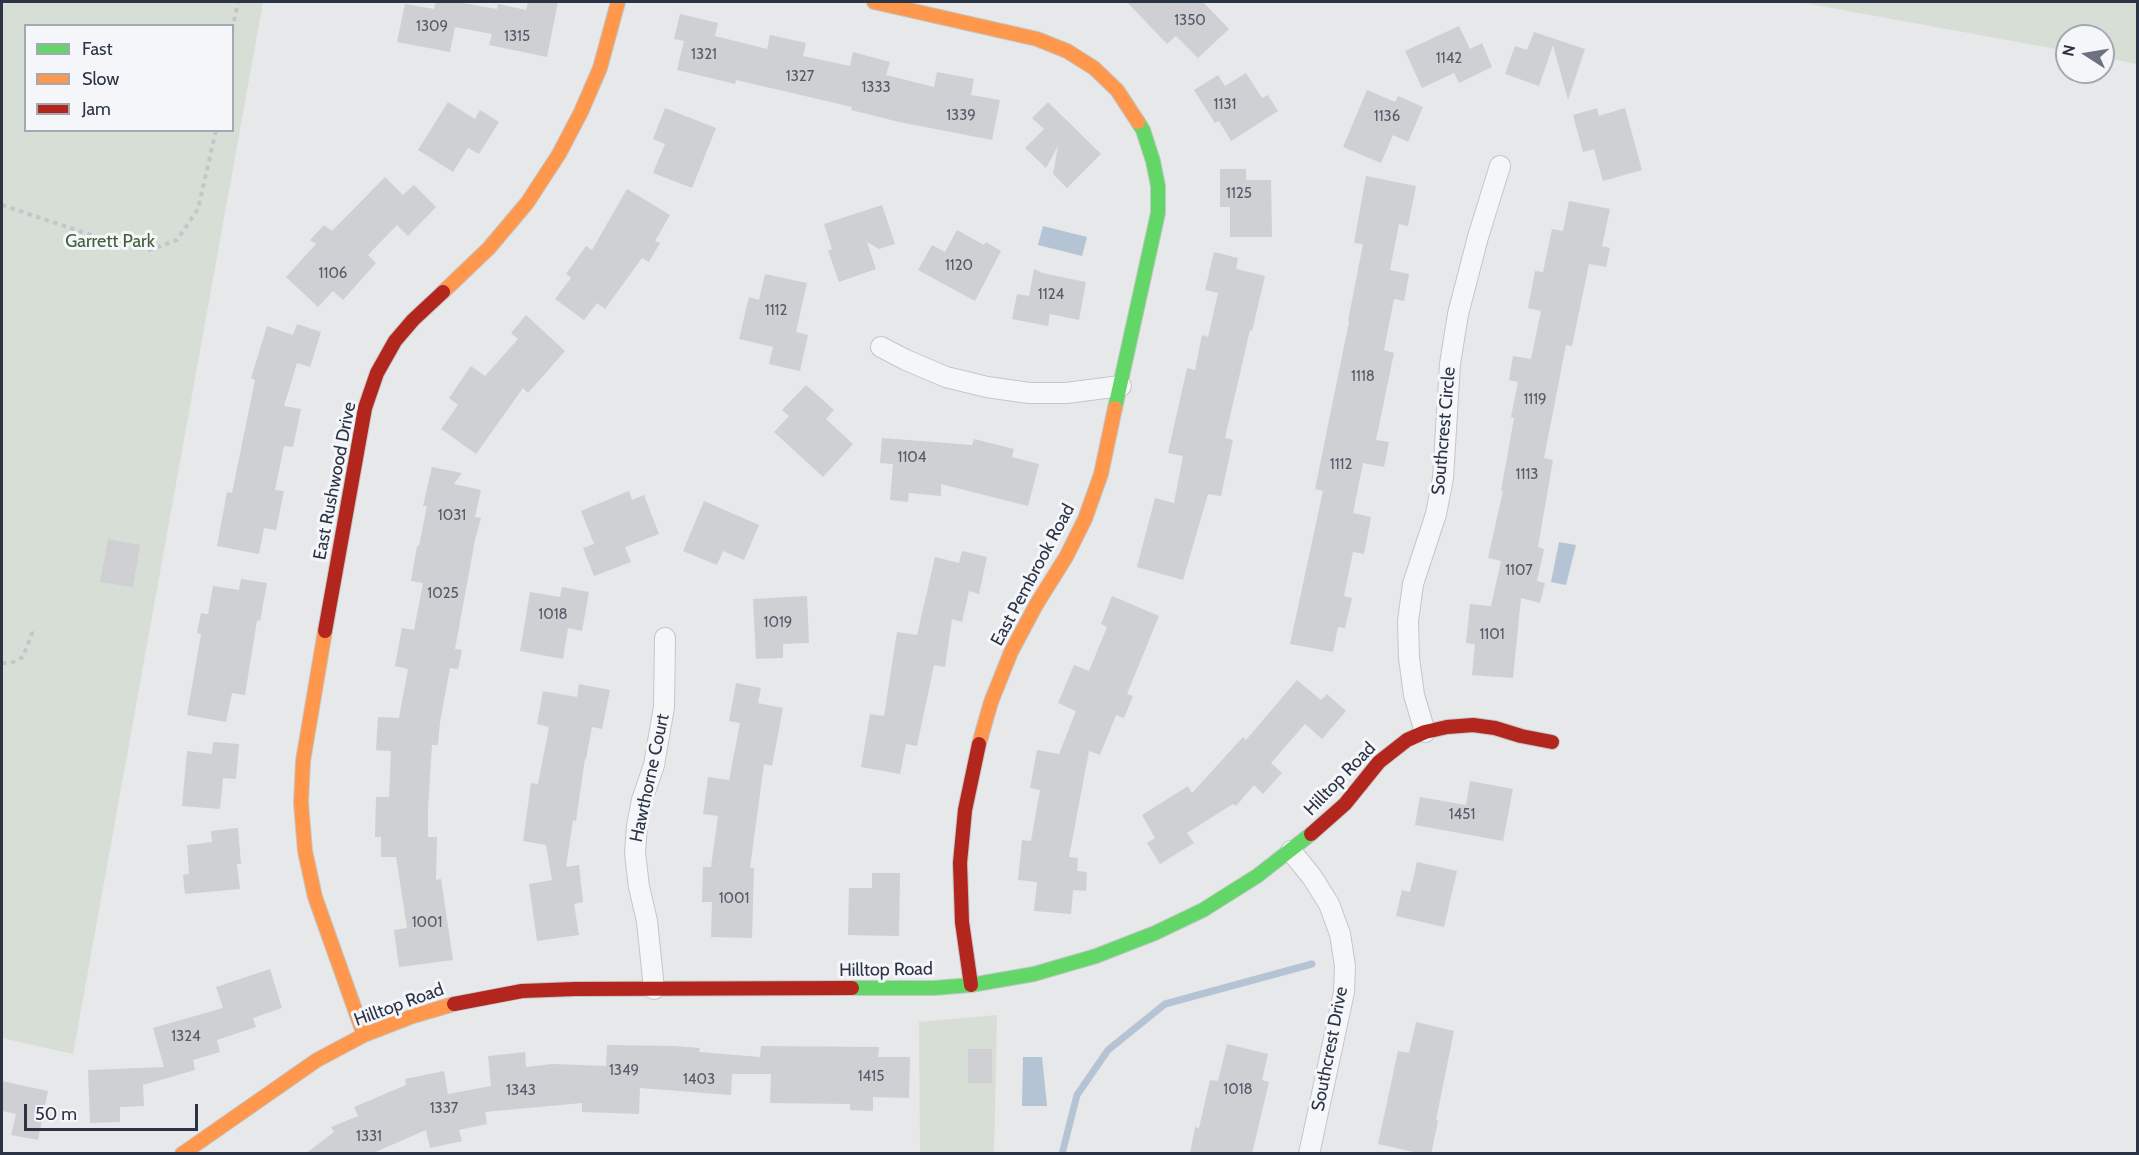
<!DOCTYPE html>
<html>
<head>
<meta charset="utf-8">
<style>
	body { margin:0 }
	#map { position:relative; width:2139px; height:1155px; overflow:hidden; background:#e6e8ea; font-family:Cabin,sans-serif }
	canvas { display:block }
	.frame { position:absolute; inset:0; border:3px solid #2b3445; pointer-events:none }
	.legend { position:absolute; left:24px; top:24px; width:210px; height:108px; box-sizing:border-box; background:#f4f6f9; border:2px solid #a4a8b1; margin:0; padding:8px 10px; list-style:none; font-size:18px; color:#2b3445 }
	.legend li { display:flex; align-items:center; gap:12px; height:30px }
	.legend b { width:30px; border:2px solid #a4a8b1 }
	.north { position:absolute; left:2055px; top:24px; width:60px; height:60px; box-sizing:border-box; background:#f4f6f9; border:2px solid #a4a8b1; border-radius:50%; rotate:282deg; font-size:16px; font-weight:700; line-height:24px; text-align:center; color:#2b3445 }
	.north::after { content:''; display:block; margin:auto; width:21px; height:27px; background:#6c737f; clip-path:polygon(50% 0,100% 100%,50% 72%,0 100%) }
	.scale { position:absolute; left:24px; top:1104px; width:174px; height:27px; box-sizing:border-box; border:3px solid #2b3445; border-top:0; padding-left:8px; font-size:18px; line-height:21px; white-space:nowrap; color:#2b3445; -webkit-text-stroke:4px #f4f6f9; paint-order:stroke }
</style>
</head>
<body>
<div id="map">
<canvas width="2139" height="1155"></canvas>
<div class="frame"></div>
<ul class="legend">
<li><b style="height:8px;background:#63d668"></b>Fast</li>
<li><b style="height:8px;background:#ff974d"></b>Slow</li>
<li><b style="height:8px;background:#b3261e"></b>Jam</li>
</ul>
<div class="north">N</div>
<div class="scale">50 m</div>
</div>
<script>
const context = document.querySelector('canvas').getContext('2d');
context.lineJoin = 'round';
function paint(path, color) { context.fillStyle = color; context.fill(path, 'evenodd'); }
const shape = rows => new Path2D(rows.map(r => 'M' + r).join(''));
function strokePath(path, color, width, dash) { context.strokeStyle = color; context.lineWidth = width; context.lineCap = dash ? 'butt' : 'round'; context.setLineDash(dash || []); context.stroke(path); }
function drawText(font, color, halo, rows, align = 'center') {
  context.font = font + ' Cabin,sans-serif'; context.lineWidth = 6; context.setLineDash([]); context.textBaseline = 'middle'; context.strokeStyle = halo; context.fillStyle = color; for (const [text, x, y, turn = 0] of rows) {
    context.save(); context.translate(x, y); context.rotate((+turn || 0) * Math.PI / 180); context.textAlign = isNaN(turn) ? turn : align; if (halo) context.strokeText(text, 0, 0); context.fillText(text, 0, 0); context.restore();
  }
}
paint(shape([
	[2,2,263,2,73,1054,2,1038],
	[26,26,232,26,232,130,26,130],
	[1799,2,2137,2,2137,64,2103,57,2103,36,2067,36,2067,51],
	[997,1015,994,1153,920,1153,919,1022]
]), '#d6ded6');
paint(shape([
	[1043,226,1087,237,1082,256,1038,245],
	[1559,542,1576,545,1566,585,1551,582],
	[1023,1057,1042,1057,1047,1106,1022,1106]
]), '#b4c4d5');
strokePath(shape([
	[1062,1154,1077,1095,1108,1050,1165,1004,1312,964]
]), '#b4c4d5', 7);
paint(shape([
	[435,2,457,2,497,9,498,4,526,10,528,2,558,2,547,57,489,45,492,34,455,27,450,52,397,42,405,4,434,9],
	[1127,2,1203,2,1229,29,1198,58,1176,36,1167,44],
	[680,14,718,23,715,36,767,49,770,35,806,43,803,56,850,66,853,52,890,62,886,75,934,87,937,72,974,79,971,95,1000,100,992,140,899,122,851,110,852,107,736,80,735,84,677,70,684,41,674,39],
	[1459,26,1470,49,1482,43,1492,67,1459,83,1454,73,1422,88,1405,51],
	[1534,32,1585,49,1568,100,1553,45,1539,86,1505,74,1515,46,1527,50],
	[1246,73,1262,98,1268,95,1278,111,1231,141,1219,121,1215,123,1194,90,1218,75,1225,86],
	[1367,90,1395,102,1398,96,1423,107,1408,142,1393,135,1381,163,1343,147],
	[448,102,475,119,480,110,499,122,479,154,468,148,453,172,418,150],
	[1048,102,1101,154,1067,188,1053,174,1058,146,1046,168,1025,148,1044,129,1032,118],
	[665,108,716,128,692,188,653,173,665,144,653,139],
	[1597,108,1599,116,1625,108,1642,170,1603,181,1594,149,1583,152,1573,115],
	[1220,169,1246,169,1246,180,1271,180,1272,237,1230,237,1230,207,1220,207],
	[1366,176,1416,186,1408,226,1399,224,1390,270,1409,274,1404,301,1394,299,1384,350,1394,353,1376,440,1389,442,1384,467,1363,463,1353,513,1371,517,1364,554,1353,552,1344,596,1352,598,1345,628,1338,627,1333,652,1290,644,1323,491,1315,489,1349,322,1348,321,1363,244,1354,243],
	[385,177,403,195,414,185,436,207,408,236,397,225,368,255,376,263,343,300,333,291,318,307,286,277,316,244,310,240,324,225,332,231],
	[627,189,670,215,655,241,660,243,649,262,642,258,605,309,597,303,584,320,555,299,571,278,566,274,586,246,592,250],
	[1569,201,1610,209,1602,246,1610,248,1606,267,1589,264,1572,346,1566,345,1544,458,1553,460,1538,547,1544,549,1537,581,1545,583,1540,603,1521,598,1513,678,1472,675,1475,644,1466,643,1470,604,1491,606,1501,561,1488,558,1503,491,1501,491,1514,418,1511,417,1518,382,1509,380,1513,356,1531,359,1541,311,1528,308,1535,271,1543,272,1552,229,1563,231],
	[882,205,895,244,879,249,867,242,876,269,839,282,828,251,832,249,824,224],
	[957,230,984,245,986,242,1001,251,975,301,918,270,932,245,945,252],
	[1214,252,1238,258,1236,269,1265,276,1252,331,1250,330,1225,438,1233,440,1221,496,1208,494,1183,580,1137,567,1155,498,1174,503,1183,456,1168,453,1187,368,1195,370,1202,335,1208,337,1218,293,1205,290],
	[1034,269,1042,273,1086,282,1079,320,1050,314,1048,326,1012,319,1017,294,1029,296],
	[765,274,807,283,796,332,808,335,800,371,769,364,773,347,739,339,749,297,759,300],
	[526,315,565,351,528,393,523,388,476,454,441,429,458,405,449,398,471,366,485,376,518,339,511,333],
	[297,324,321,332,310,367,297,363,284,406,301,409,293,447,284,446,275,490,284,491,276,530,264,528,259,554,217,546,227,492,232,493,255,380,251,378,267,326,293,335],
	[806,385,834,410,826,419,853,444,823,477,774,432,789,416,782,410],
	[882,438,972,445,974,439,1014,449,1012,457,1039,464,1028,506,941,484,941,496,909,493,908,502,890,500,893,464,880,463],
	[432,467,462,473,454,484,481,490,475,517,481,518,475,540,455,649,462,650,458,669,450,668,440,722,438,745,432,745,428,808,428,837,437,837,436,880,441,879,453,960,399,967,394,930,407,928,396,857,381,857,381,837,375,837,376,797,389,797,391,751,376,750,378,717,399,718,408,669,395,666,402,628,414,630,423,583,411,581,417,546,419,546,427,506,423,506],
	[629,491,632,500,644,495,659,534,625,547,631,562,594,576,583,548,594,544,581,511],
	[704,501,759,525,744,560,723,551,717,565,683,551],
	[108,539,140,545,133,587,100,582],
	[962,551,987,557,979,594,969,591,962,622,952,619,945,667,934,665,917,746,906,744,900,774,861,767,870,714,884,716,897,632,917,635,935,557,959,563],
	[241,579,267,583,260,621,257,620,245,695,232,693,226,722,187,715,201,634,197,633,201,613,208,614,213,586,239,590],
	[562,587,589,592,582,631,568,628,563,659,520,651,530,592,560,597],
	[807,596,809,643,783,644,783,658,756,659,753,599],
	[1112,596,1159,616,1127,694,1133,696,1124,718,1116,715,1100,755,1089,751,1069,857,1078,858,1077,871,1087,872,1086,891,1073,890,1071,914,1034,911,1037,882,1018,880,1022,840,1031,841,1040,790,1030,788,1037,750,1059,754,1076,711,1058,703,1074,665,1089,671,1107,627,1101,624],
	[1297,680,1321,700,1327,694,1346,711,1322,739,1305,724,1271,763,1282,773,1263,794,1254,785,1236,806,1233,804,1187,833,1194,843,1160,864,1147,843,1155,838,1142,815,1188,786,1192,793,1243,737,1246,740],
	[736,683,761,688,758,703,783,708,772,766,764,764,750,868,754,868,752,938,711,937,712,902,702,902,703,867,711,867,718,816,703,814,708,777,729,780,740,723,729,721],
	[579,684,610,690,602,729,592,727,586,759,585,759,576,821,573,820,566,867,579,865,583,902,574,904,579,935,537,941,529,884,552,880,546,845,523,841,531,783,538,784,549,727,537,724,543,691,577,697],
	[213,742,239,744,236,779,223,778,220,809,182,806,187,751,212,754],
	[1470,781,1513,789,1503,841,1415,825,1420,797,1466,805],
	[238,828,241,864,237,864,240,889,185,894,183,875,189,874,187,845,212,842,211,831],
	[1417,862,1457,871,1444,927,1396,916,1402,890,1410,892],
	[872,873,900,873,899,936,848,935,849,888,872,888],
	[270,969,282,1008,253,1018,256,1027,217,1040,220,1052,193,1060,195,1070,143,1085,144,1106,120,1107,120,1122,90,1123,88,1070,164,1067,153,1028,223,1008,216,987],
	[1416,1022,1454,1031,1436,1120,1438,1121,1431,1154,1422,1154,1378,1144,1398,1051,1409,1053],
	[1227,1044,1268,1054,1262,1080,1269,1082,1252,1154,1190,1154,1195,1127,1199,1128,1210,1080,1218,1081],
	[607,1045,674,1046,700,1048,699,1052,760,1057,761,1046,879,1047,878,1057,910,1057,909,1098,873,1097,873,1111,850,1110,850,1104,770,1103,771,1074,732,1074,731,1095,640,1088,639,1114,582,1112,582,1103,485,1112,487,1124,459,1130,462,1141,430,1148,426,1130,371,1154,305,1154,334,1132,331,1127,358,1116,354,1107,406,1085,405,1079,444,1071,448,1094,491,1086,488,1056,525,1052,526,1067,552,1064,606,1066],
	[968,1049,992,1049,992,1083,968,1083],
	[2,1081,48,1091,38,1140,11,1135,16,1114,2,1111]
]), '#ced0d3');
const street = shape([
	[881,347,906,360,946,377,987,387,1029,393,1066,393,1121,386],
	[1425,732,1414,695,1409,658,1408,621,1413,584,1436,514,1443,478,1450,364,1458,314,1478,237,1500,166],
	[1291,851,1312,877,1329,904,1340,934,1345,966,1344,992,1309,1154],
	[654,989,647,921,639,887,635,853,637,826,642,800,654,765,664,707,665,638]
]);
const fast = shape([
	[1115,408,1158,213,1158,186,1153,161,1143,130,1138,122],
	[852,988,934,988,971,985,1034,974,1096,956,1155,933,1203,910,1257,876,1311,834]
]);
const slow = shape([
	[874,2,1037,39,1067,51,1094,68,1117,90,1138,122],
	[443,292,489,248,527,203,559,154,581,112,600,68,618,2],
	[325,631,303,761,301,803,305,851,315,897,364,1035],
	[979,744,991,702,1011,652,1036,605,1066,557,1085,519,1101,474,1115,408],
	[182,1154,317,1060,364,1035,413,1016,454,1004]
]);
const jam = shape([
	[325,631,365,408,377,373,395,341,413,320,443,292],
	[1311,834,1345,804,1379,762,1407,740,1425,732,1447,727,1473,725,1495,728,1521,736,1552,742],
	[971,985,962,922,960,863,965,810,979,744],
	[454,1004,522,991,575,989,852,988]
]);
strokePath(street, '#c4c6c8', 22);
strokePath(fast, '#c4c6c8', 16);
strokePath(slow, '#c4c6c8', 16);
strokePath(jam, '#c4c6c8', 16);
strokePath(shape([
	[232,30,238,2],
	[2,205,115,243,149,250,177,240,198,209,216,130],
	[2,663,11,663,23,657,32,633,31,629]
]), '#c5c6ca', 4, [4.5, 4.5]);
strokePath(street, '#f5f6f7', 20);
strokePath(fast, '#63d668', 14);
strokePath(slow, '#ff974d', 14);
strokePath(jam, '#b3261e', 14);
drawText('15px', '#545c69', null, [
	["1350",1190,21],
	["1309",432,27],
	["1315",517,37],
	["1321",704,55],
	["1142",1449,59],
	["1327",800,77],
	["1333",876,88],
	["1131",1225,105],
	["1339",961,116],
	["1136",1387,117],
	["1125",1239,194],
	["1120",959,266],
	["1106",333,274],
	["1124",1051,295],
	["1112",776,311],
	["1118",1363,377],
	["1119",1535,400],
	["1104",912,458],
	["1112",1341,465],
	["1113",1527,475],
	["1031",452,516],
	["1107",1519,571],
	["1025",443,594],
	["1018",553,615],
	["1019",778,623],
	["1101",1492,635],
	["1451",1462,815],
	["1001",734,899],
	["1001",427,923],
	["1324",186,1037],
	["1349",624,1071],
	["1415",871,1077],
	["1403",699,1080],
	["1018",1238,1090],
	["1343",521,1091],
	["1337",444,1109],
	["1331",369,1137]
]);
drawText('18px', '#3f6138', '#f4f6f9', [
	["Garrett Park",110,242]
]);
drawText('18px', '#2b3445', '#f4f6f9', [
	["Southcrest Circle",1444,431,-85],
	["East Rushwood Drive",335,481,-79],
	["East Pembrook Road",1033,575,-62],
	["Hawthorne Court",650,778,-78],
	["Hilltop Road",1340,779,-46],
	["Hilltop Road",886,970,-1],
	["Hilltop Road",399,1005,-20],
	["Southcrest Drive",1330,1049,-79]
]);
</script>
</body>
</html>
